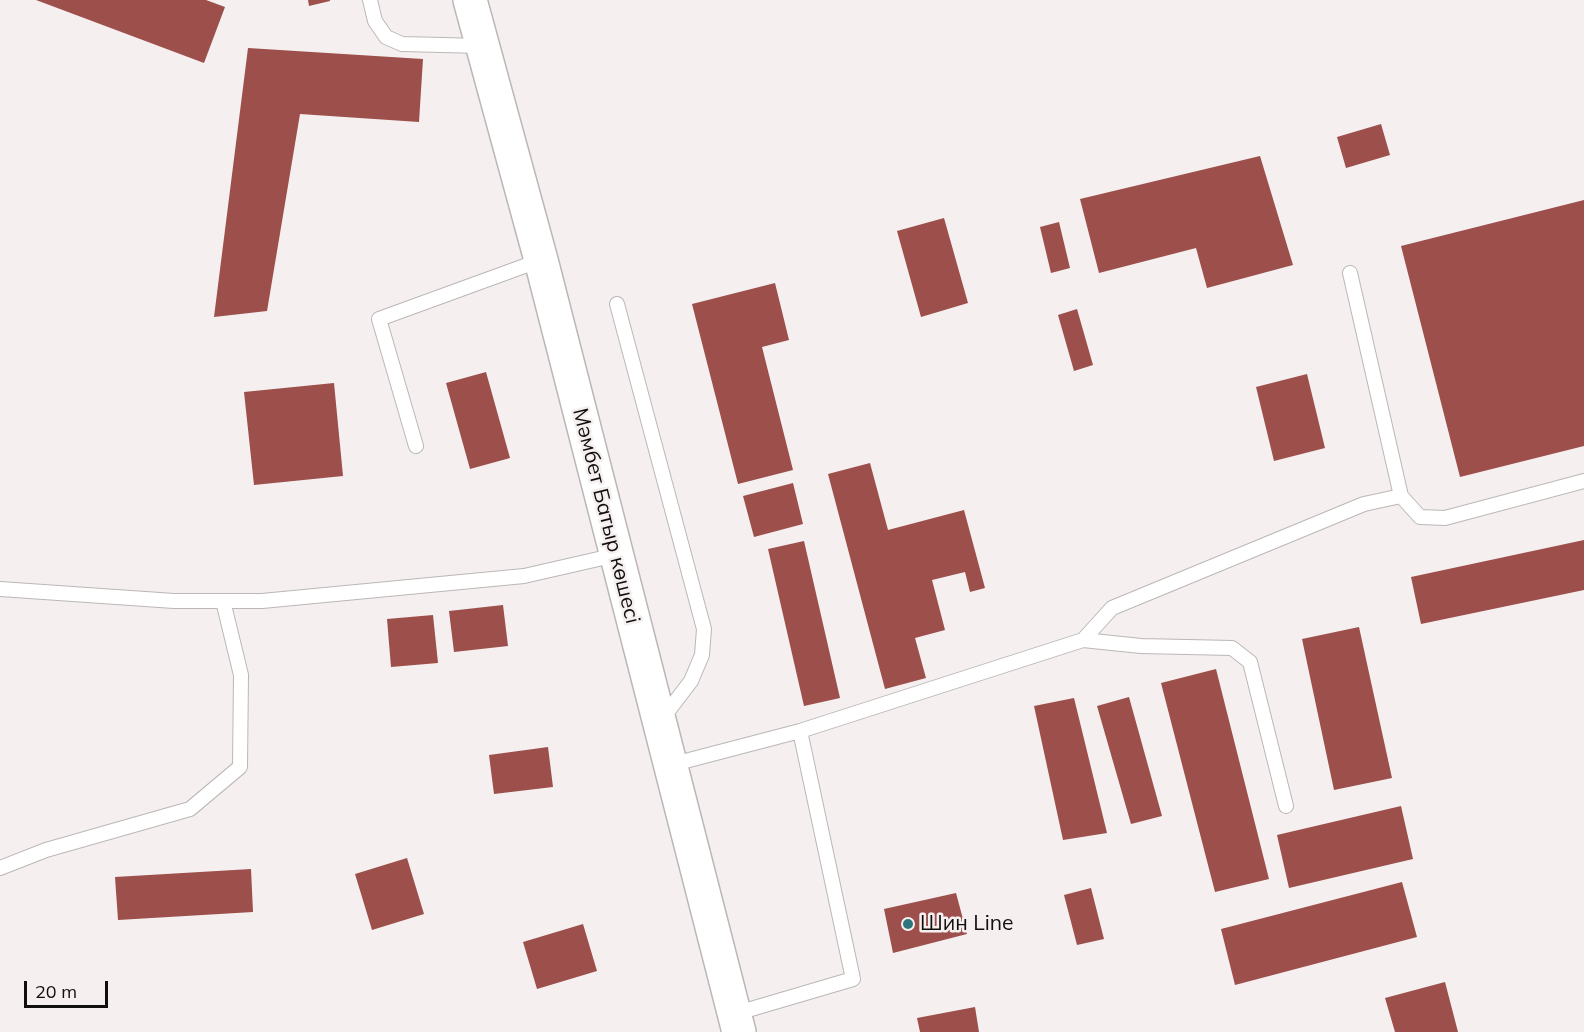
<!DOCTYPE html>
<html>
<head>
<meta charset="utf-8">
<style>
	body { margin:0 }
	#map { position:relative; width:1584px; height:1032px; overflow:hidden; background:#f5efef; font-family:Mulish,sans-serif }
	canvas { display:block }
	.scale { position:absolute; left:24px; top:981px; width:84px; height:27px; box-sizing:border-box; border:3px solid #100f0e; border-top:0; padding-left:8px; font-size:18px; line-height:21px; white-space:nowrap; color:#100f0e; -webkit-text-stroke:4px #f5efef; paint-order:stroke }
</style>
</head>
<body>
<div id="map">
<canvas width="1584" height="1032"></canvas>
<div class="scale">20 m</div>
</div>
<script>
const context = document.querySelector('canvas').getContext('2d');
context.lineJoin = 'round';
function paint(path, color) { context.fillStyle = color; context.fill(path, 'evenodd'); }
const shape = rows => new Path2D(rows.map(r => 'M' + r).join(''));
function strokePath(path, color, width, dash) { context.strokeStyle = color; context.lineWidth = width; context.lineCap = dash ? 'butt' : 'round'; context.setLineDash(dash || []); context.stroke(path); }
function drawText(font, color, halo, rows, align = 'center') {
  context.font = font + ' Mulish,sans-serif'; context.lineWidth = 5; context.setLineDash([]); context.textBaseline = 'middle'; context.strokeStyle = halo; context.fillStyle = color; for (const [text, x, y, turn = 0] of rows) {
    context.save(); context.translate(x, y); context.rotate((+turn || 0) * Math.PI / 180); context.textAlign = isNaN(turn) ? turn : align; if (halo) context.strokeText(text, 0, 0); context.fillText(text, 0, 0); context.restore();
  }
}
paint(shape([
	[36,0,206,0,225,7,204,63],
	[308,0,330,0,330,1,309,6],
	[248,48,423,59,419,122,300,114,267,311,214,317],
	[1381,124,1390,155,1346,168,1337,137],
	[1260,156,1293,265,1207,288,1196,248,1099,273,1080,199],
	[1584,200,1584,446,1460,477,1401,246],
	[944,218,968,303,921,317,897,231],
	[1059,222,1070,268,1051,273,1040,227],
	[775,283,789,340,762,347,793,470,738,484,692,304],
	[1077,309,1093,365,1074,371,1058,315],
	[486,372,510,458,470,469,446,383],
	[1307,374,1325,448,1274,461,1256,387],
	[334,383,343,476,254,485,244,392],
	[870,463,888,530,964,510,985,588,970,592,965,572,932,580,945,630,915,638,926,678,885,689,828,474],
	[793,483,803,524,754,537,743,496],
	[1584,540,1584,590,1421,624,1411,577],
	[804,541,840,698,804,706,768,549],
	[503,605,508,646,454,652,449,611],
	[433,615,438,663,391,667,387,619],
	[1359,627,1392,778,1334,790,1302,639],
	[1216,669,1269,879,1215,892,1161,683],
	[1129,697,1162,816,1131,824,1097,706],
	[1074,698,1107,833,1063,840,1034,706],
	[548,747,553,787,494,794,489,755],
	[1401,806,1413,859,1289,888,1277,835],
	[407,858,424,914,372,930,355,874],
	[251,869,253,912,118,920,115,877],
	[1402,882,1417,937,1235,985,1221,929],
	[1091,888,1104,939,1077,945,1064,895],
	[956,893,967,934,893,953,884,909],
	[583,924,597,971,537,989,523,942],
	[1445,982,1458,1032,1395,1032,1385,998],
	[975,1007,979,1032,920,1032,917,1018]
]), '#9c4f4b');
const lane = shape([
	[370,0,375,21,386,37,402,44,482,46],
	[1350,273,1401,496],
	[617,304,704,629,702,655,691,681,662,719],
	[416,446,379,319,541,260],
	[0,589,174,601,223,601,241,675,240,767,190,809,46,850,0,868],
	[223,601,262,601,524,576,616,555],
	[1083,640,1141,646,1232,648,1250,662,1286,806],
	[670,765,800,731,1083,640,1112,608,1364,504,1401,496,1420,517,1445,518,1584,481],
	[734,1014,853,979,800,731]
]);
const secondary = shape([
	[470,0,541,260,739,1032]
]);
strokePath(lane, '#bcb7b7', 16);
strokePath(secondary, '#bcb7b7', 36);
strokePath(lane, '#fff', 14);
strokePath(secondary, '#fff', 33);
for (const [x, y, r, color] of [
	[908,924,6,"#2c757d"]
]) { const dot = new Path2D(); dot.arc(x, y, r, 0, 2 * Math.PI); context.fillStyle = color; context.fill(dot); strokePath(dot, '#f5efef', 2); }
drawText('21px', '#100f0e', '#f5efef', [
	["Мәмбет Батыр көшесі",606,516,76]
]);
drawText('21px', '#100f0e', '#f5efef', [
	["Шин Line",920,924]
], 'left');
</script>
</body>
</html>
